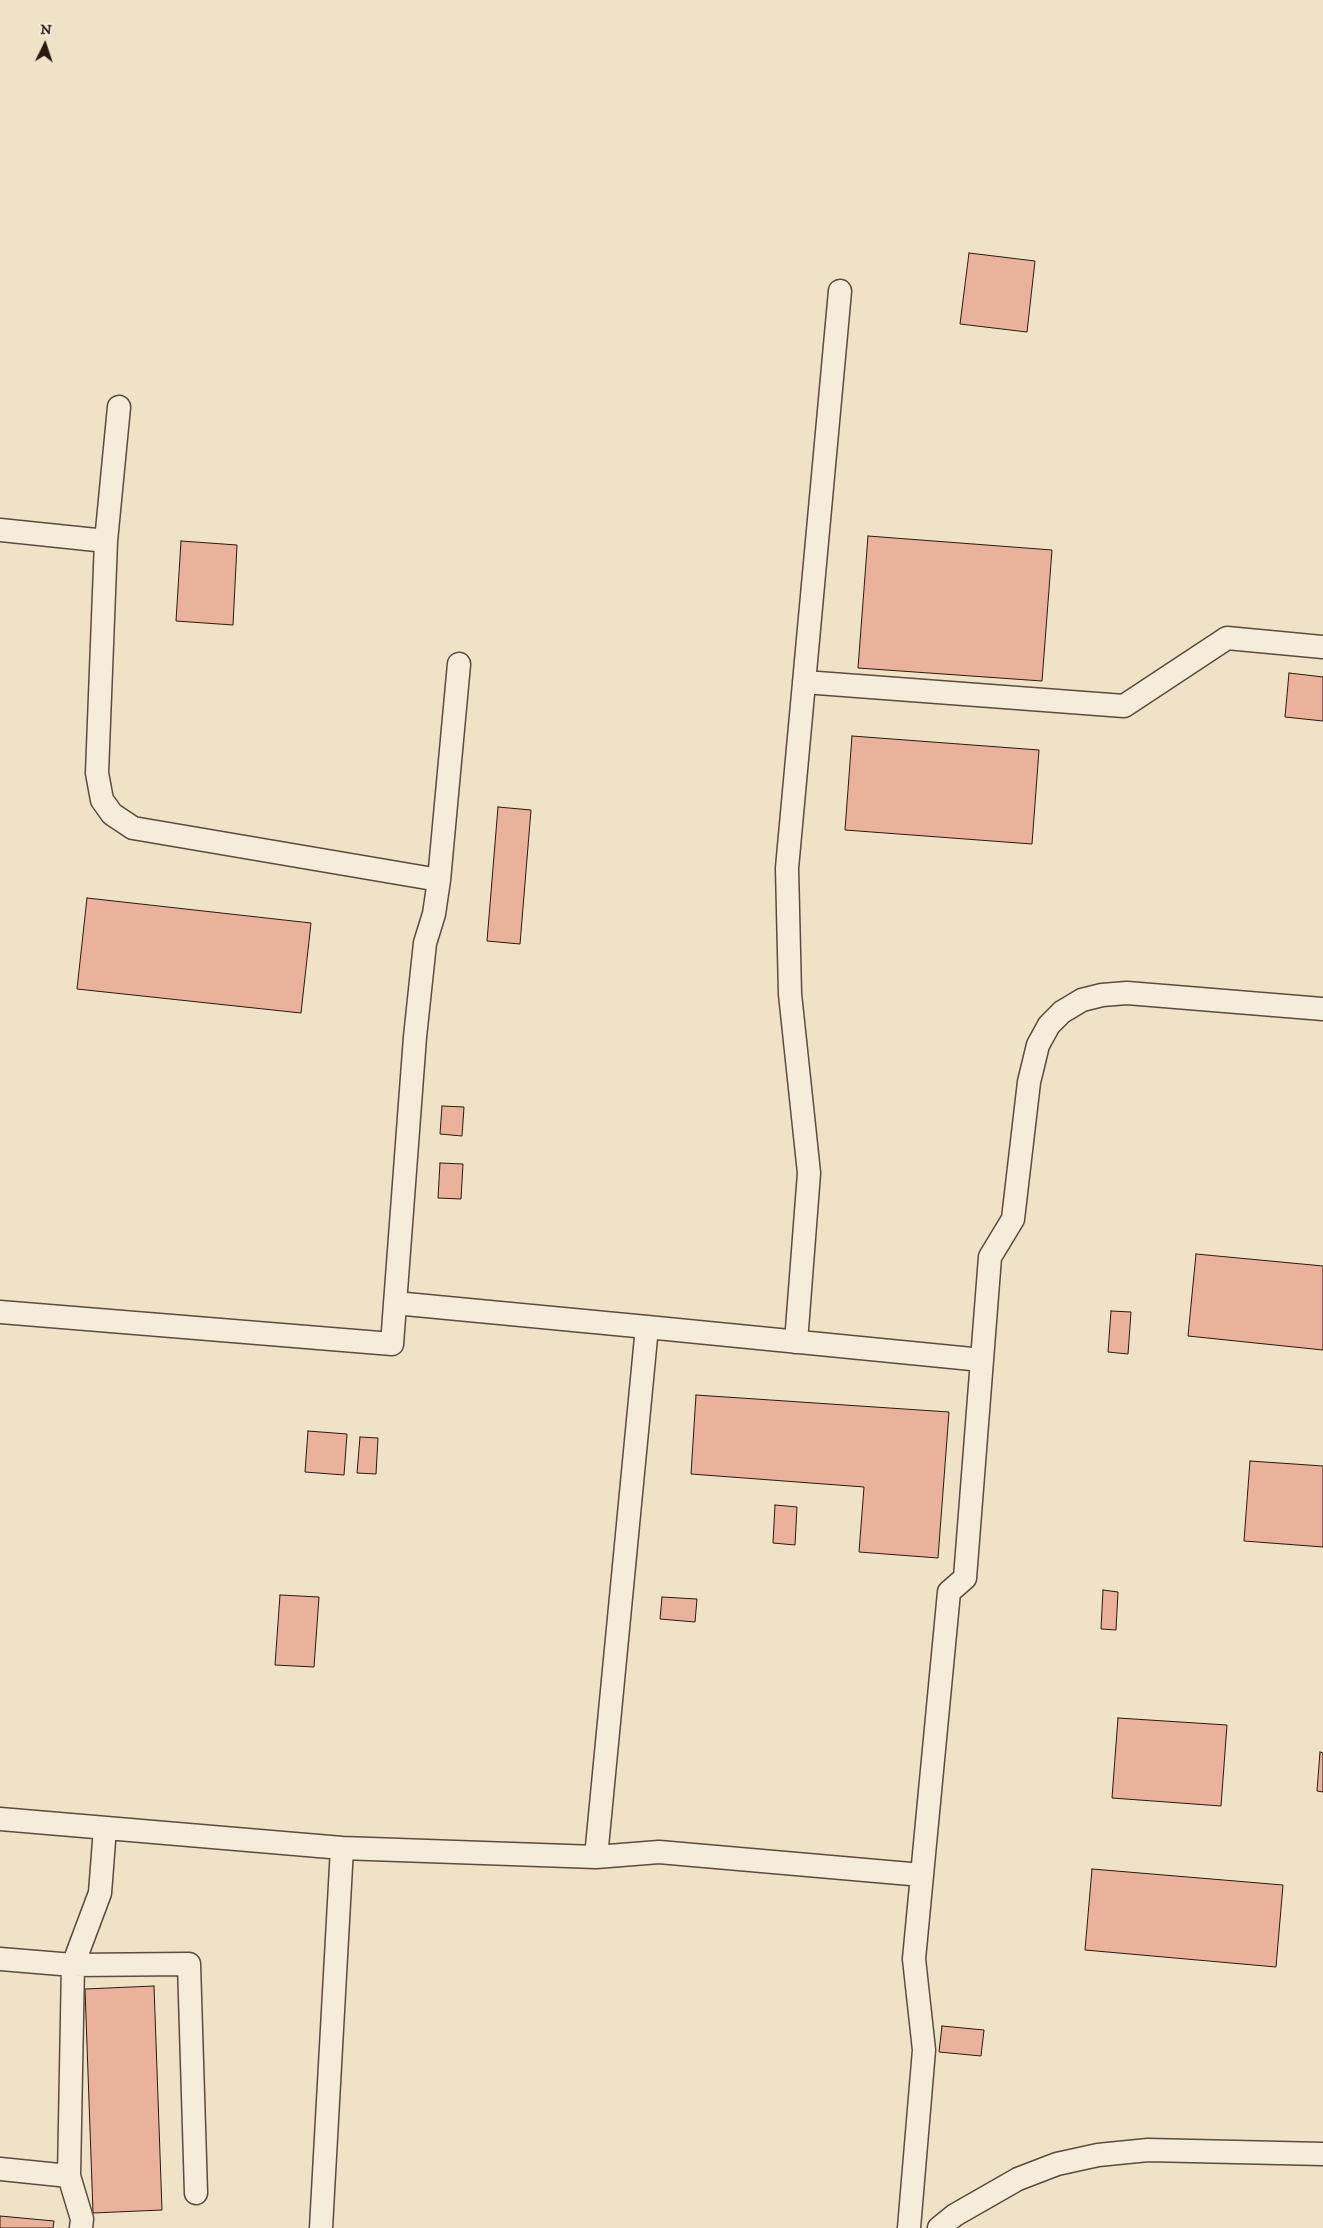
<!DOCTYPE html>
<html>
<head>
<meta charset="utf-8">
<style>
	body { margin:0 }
	#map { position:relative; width:1323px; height:2228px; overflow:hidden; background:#f0e2c6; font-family:"IM FELL DW Pica",serif }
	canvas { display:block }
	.north { position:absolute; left:20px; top:20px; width:50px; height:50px; -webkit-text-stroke:4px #f5ecda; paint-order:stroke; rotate:4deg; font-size:14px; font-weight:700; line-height:20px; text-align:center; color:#2a1912 }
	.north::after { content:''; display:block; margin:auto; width:18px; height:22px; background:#2a1912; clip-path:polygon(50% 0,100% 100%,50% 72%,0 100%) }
</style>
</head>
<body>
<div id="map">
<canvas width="1323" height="2228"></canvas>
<div class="north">N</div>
</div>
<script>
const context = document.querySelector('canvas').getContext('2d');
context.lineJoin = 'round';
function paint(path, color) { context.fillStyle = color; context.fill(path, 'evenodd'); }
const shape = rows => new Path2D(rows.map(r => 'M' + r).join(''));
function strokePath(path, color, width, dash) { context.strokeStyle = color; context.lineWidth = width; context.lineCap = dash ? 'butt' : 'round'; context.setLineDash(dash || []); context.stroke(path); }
const building = shape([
	[969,253,1035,261,1027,332,960,324,969,253],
	[868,536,1052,550,1042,681,858,668,868,536],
	[181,541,237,545,233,625,176,621,181,541],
	[1289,673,1323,677,1323,721,1285,717,1289,673],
	[852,736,1039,750,1032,844,845,830,852,736],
	[498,807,531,810,520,944,487,941,498,807],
	[87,898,311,923,301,1013,77,989,87,898],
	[442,1106,464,1107,462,1136,440,1134,442,1106],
	[440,1163,463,1164,461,1199,438,1198,440,1163],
	[1196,1254,1323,1266,1323,1350,1188,1336,1196,1254],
	[1111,1311,1131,1312,1128,1354,1108,1352,1111,1311],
	[696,1395,949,1412,938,1558,859,1552,864,1487,691,1474,696,1395],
	[308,1431,347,1434,344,1475,305,1472,308,1431],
	[360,1437,378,1438,376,1474,357,1473,360,1437],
	[1250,1461,1323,1466,1323,1547,1244,1541,1250,1461],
	[775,1505,797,1507,795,1545,773,1543,775,1505],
	[1103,1590,1118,1592,1116,1630,1101,1629,1103,1590],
	[280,1595,319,1597,314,1667,275,1665,280,1595],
	[662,1597,697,1599,695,1622,660,1619,662,1597],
	[1118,1718,1227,1725,1221,1806,1112,1798,1118,1718],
	[1320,1752,1323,1753,1323,1792,1317,1791,1320,1752],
	[1092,1869,1283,1885,1276,1967,1085,1950,1092,1869],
	[154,1986,162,2210,93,2213,85,1989,154,1986],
	[942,2026,984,2030,981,2056,939,2052,942,2026],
	[0,2216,54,2221,53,2228,0,2228,0,2216]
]);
paint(building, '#eab19b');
strokePath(building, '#2a1912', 1);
const service = shape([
	[119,407,106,541,97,773,102,800,112,814,133,828,439,880],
	[0,530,106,541],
	[804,682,1124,706,1227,638,1323,647],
	[395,1303,647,1327,596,1857],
	[0,1312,392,1344,415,1037,425,943,434,914,439,880,459,664],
	[647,1327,982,1360],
	[796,1342,809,1173,790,994,787,868,840,291],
	[0,1819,342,1848,596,1857,659,1852,922,1875],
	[105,1828,100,1893,73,1965,189,1964,196,2193],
	[0,1959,73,1965,69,2176],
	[0,2169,69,2176,82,2219,81,2228],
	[321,2228,342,1848],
	[909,2228,924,2050,914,1959,949,1592,965,1578,990,1257,1013,1219,1029,1082,1038,1045,1049,1025,1062,1012,1082,1000,1102,995,1127,993,1323,1009],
	[939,2228,955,2215,1018,2179,1057,2164,1098,2155,1148,2150,1323,2154]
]);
strokePath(service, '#5c4b3f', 25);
strokePath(service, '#f5ecda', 22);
</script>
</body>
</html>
